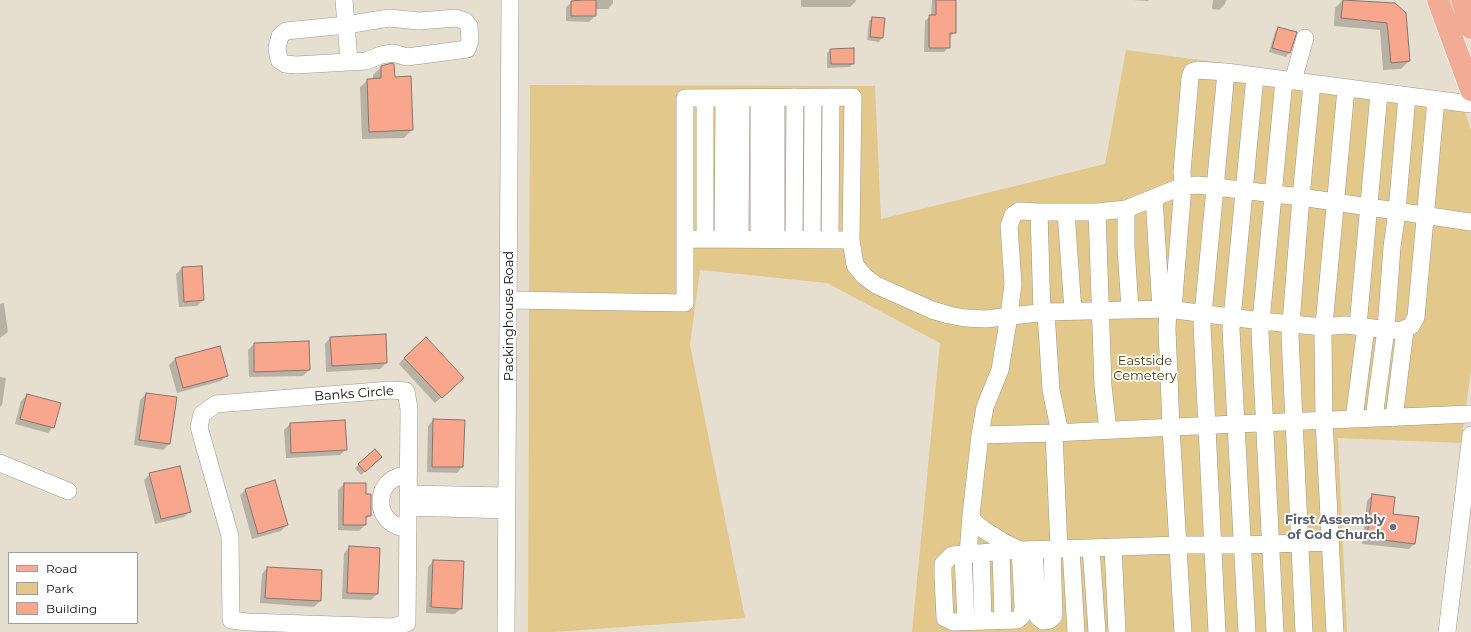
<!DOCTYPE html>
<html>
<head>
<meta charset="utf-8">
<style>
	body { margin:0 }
	#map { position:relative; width:1471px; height:632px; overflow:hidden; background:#e6dfcf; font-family:Montserrat,sans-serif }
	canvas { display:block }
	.legend { position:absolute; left:8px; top:552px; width:130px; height:72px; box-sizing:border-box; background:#fff; border:1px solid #9f9e9c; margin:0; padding:5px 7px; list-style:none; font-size:12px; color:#0e0c07 }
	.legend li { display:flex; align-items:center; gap:8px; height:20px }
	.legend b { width:20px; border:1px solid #9f9e9c }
</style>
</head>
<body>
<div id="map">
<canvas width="1471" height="632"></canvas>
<ul class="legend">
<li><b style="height:5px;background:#f2ac95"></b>Road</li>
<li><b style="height:11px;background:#e2c88a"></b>Park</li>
<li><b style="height:11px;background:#f8a78d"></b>Building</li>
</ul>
</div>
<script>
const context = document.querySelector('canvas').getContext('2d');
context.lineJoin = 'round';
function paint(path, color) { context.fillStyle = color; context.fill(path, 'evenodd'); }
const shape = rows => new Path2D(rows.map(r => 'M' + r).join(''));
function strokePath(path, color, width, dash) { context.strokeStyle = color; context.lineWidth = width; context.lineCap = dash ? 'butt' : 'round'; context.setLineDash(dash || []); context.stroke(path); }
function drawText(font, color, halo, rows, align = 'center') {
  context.font = font + ' Montserrat,sans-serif'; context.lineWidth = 3.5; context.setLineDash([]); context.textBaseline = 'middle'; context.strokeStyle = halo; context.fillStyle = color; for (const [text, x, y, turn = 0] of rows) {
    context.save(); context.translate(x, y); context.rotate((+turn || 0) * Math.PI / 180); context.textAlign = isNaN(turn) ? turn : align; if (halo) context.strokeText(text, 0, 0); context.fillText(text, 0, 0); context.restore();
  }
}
paint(shape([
	[1126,50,1460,95,1471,131,1471,370,1461,443,1338,438,1347,632,912,632,940,343,827,283,700,270,690,345,745,618,555,632,528,632,530,85,875,86,881,219,1105,164]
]), '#e2c88a');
paint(shape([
	[577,0,613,0,613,3,608,9,595,9,595,16,589,22,566,21,566,7,572,2,577,2],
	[801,0,856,0,856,1,850,7,801,7],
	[932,0,956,0,955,3,955,32,950,37,949,47,944,52,924,52,925,21,930,16,931,16],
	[1133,0,1149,0,1148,1],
	[1213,0,1226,0,1225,4,1219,10,1212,9],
	[1343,0,1405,14,1409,61,1401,69,1383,70,1380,30,1334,26,1335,8],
	[872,18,882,38,879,42,867,40,869,21],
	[1278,28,1295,33,1289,53,1286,57,1269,52,1275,32],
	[831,50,853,63,850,67,827,68,827,53],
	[381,67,394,78,412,130,404,138,362,139,360,87,368,80,373,79,373,75],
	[182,268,203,300,197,306,179,307,176,274],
	[4,303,8,332,0,338,0,304],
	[330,338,386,363,380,369,326,372,325,344],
	[308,342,309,370,303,376,249,377,248,350,254,344],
	[219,347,227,375,221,381,177,393,169,365,175,359],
	[404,358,457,383,435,403,399,364],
	[0,377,6,378,2,405,0,407],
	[146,394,169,444,163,450,134,445,140,400],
	[27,395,53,427,48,433,15,424,21,401],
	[433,420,462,467,457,473,427,472,428,426],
	[290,424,346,449,340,455,286,458,284,430],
	[374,450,377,461,361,475,355,468],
	[150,474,190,511,184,517,155,524,144,480],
	[344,484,365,495,370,515,365,520,365,525,359,531,338,530,338,490],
	[246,489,287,525,281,531,252,539,240,495],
	[1372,495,1392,514,1415,543,1409,549,1362,544,1367,501],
	[350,547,377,594,371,600,342,599,344,553],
	[433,561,461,608,455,614,426,613,428,567],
	[267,568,320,601,314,607,260,603,262,574]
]), '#0003');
const building = shape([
	[582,0,596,0,596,16,571,16,571,1,582,0],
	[936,0,956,0,956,33,950,33,950,48,929,48,929,15,936,15,936,0],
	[1343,0,1395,3,1406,13,1410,61,1391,63,1387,23,1341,18,1343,0],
	[872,17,885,18,883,38,870,37,872,17],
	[1278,27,1297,32,1290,53,1272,48,1278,27],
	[854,48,854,64,831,64,830,49,854,48],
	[392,63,394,64,395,77,411,76,413,130,369,132,367,79,381,78,381,66,392,63],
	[202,266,204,300,184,302,182,267,202,266],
	[386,334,387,363,332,366,330,337,386,334],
	[426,337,464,378,442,398,404,358,426,337],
	[309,341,310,370,254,372,254,343,309,341],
	[220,346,228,376,183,388,175,358,220,346],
	[146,393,177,397,170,444,139,440,146,393],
	[27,394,61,403,54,428,20,419,27,394],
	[433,419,465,420,463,467,432,467,433,419],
	[345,420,347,450,291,453,290,423,345,420],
	[375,449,382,457,365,472,358,464,375,449],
	[180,466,191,512,161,519,149,473,180,466],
	[275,480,288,525,258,534,245,489,275,480],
	[344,483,366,483,366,494,371,494,371,516,366,516,366,525,343,525,344,483],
	[1372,494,1395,497,1393,514,1419,517,1415,544,1367,538,1372,494],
	[349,546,380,548,378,594,347,593,349,546],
	[433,560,464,561,462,609,431,607,433,560],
	[267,567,322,570,321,601,265,598,267,567]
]);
paint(building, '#f8a78d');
strokePath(building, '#85746f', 1);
const minor = shape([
	[344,0,349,61],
	[389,18,419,21,456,18,465,21,469,26,470,41,467,49,407,57,393,53,381,55,366,61,296,65,285,64,279,60,277,48,280,36,286,31,346,25,389,18],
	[1293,81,1305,38],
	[776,98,776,239],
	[1154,198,1161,309],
	[1126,209,1126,247,1130,309],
	[1066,212,1073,311],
	[1097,212,1103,386,1108,430],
	[685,239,851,240,855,265,864,276,876,285,932,310,949,315,965,318,986,319,1046,312,1168,309,1261,321,1323,327,1345,325,1400,331,1411,326,1416,317,1436,100],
	[705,239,705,98],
	[723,239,724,98],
	[740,239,741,98],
	[759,239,759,98],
	[794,239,795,97],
	[812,240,813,97],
	[830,240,831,97],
	[509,300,685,303,685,98,853,97,851,240],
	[1168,309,1167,329,1171,427,1183,632],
	[1173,309,1183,186,1182,172,1190,78,1192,72,1197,70,1226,72,1471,104],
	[1046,312,1051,390,1060,433],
	[1042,313,1039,212,1097,212,1126,209,1183,186,1198,185,1301,197,1471,222],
	[1358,326,1379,93],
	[390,390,406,391,409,409,407,623,392,627,248,622,231,620,230,536,199,427,202,414,216,404,390,390],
	[1374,418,1386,329,1392,247,1397,211,1407,96],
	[1394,418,1405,330],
	[1354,419,1366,327],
	[1054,433,1059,549,1178,545,1242,545,1330,542],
	[980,435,1054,433,1236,424,1471,414],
	[0,463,68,491],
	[408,494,507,496],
	[408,507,507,510],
	[971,515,974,522,984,530,1005,543,1020,550,1023,606,1022,616,1017,620,953,622,945,618,943,575,943,564,952,555,1020,550,1059,549],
	[408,528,400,527,393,524,387,519,383,513,381,506,381,498,383,490,387,484,393,479,400,476,408,476],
	[1113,547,1117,632],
	[1091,548,1097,632],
	[1071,549,1076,632],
	[1034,550,1038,617,1043,621,1050,620,1054,616,1052,549],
	[1001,552,1003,620],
	[981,553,983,621],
	[968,554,971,515,980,435,985,407,1000,370,1009,316,1013,284,1009,226,1013,215,1019,211,1039,212],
	[963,555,966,622],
	[506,632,510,0],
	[1217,632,1202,325,1226,72],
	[1247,632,1231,329,1255,76],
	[1275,632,1260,332,1284,80],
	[1304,632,1290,336,1301,197,1312,84],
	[1335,632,1324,420,1323,336,1346,89],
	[1447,632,1471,435]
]);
const major = shape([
	[1438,0,1471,90],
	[1462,0,1471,28]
]);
strokePath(minor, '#9e9788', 18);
strokePath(major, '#fff', 23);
strokePath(minor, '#fff', 17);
strokePath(major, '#f2ac95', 22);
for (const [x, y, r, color] of [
	[1393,527,4,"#6b7280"]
]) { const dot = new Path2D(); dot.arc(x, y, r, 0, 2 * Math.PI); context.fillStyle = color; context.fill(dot); strokePath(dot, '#fff', 1.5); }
drawText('13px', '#0e0c07', '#fff', [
	["Packinghouse Road",509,316,-90],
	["Banks Circle",354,394,-4]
]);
drawText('13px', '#4c3b10', '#fff', [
	["Eastside",1145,361],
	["Cemetery",1145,376]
]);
drawText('bold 13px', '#5b616d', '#fff', [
	["First Assembly",1385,520],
	["of God Church",1385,535]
], 'right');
</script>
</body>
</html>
